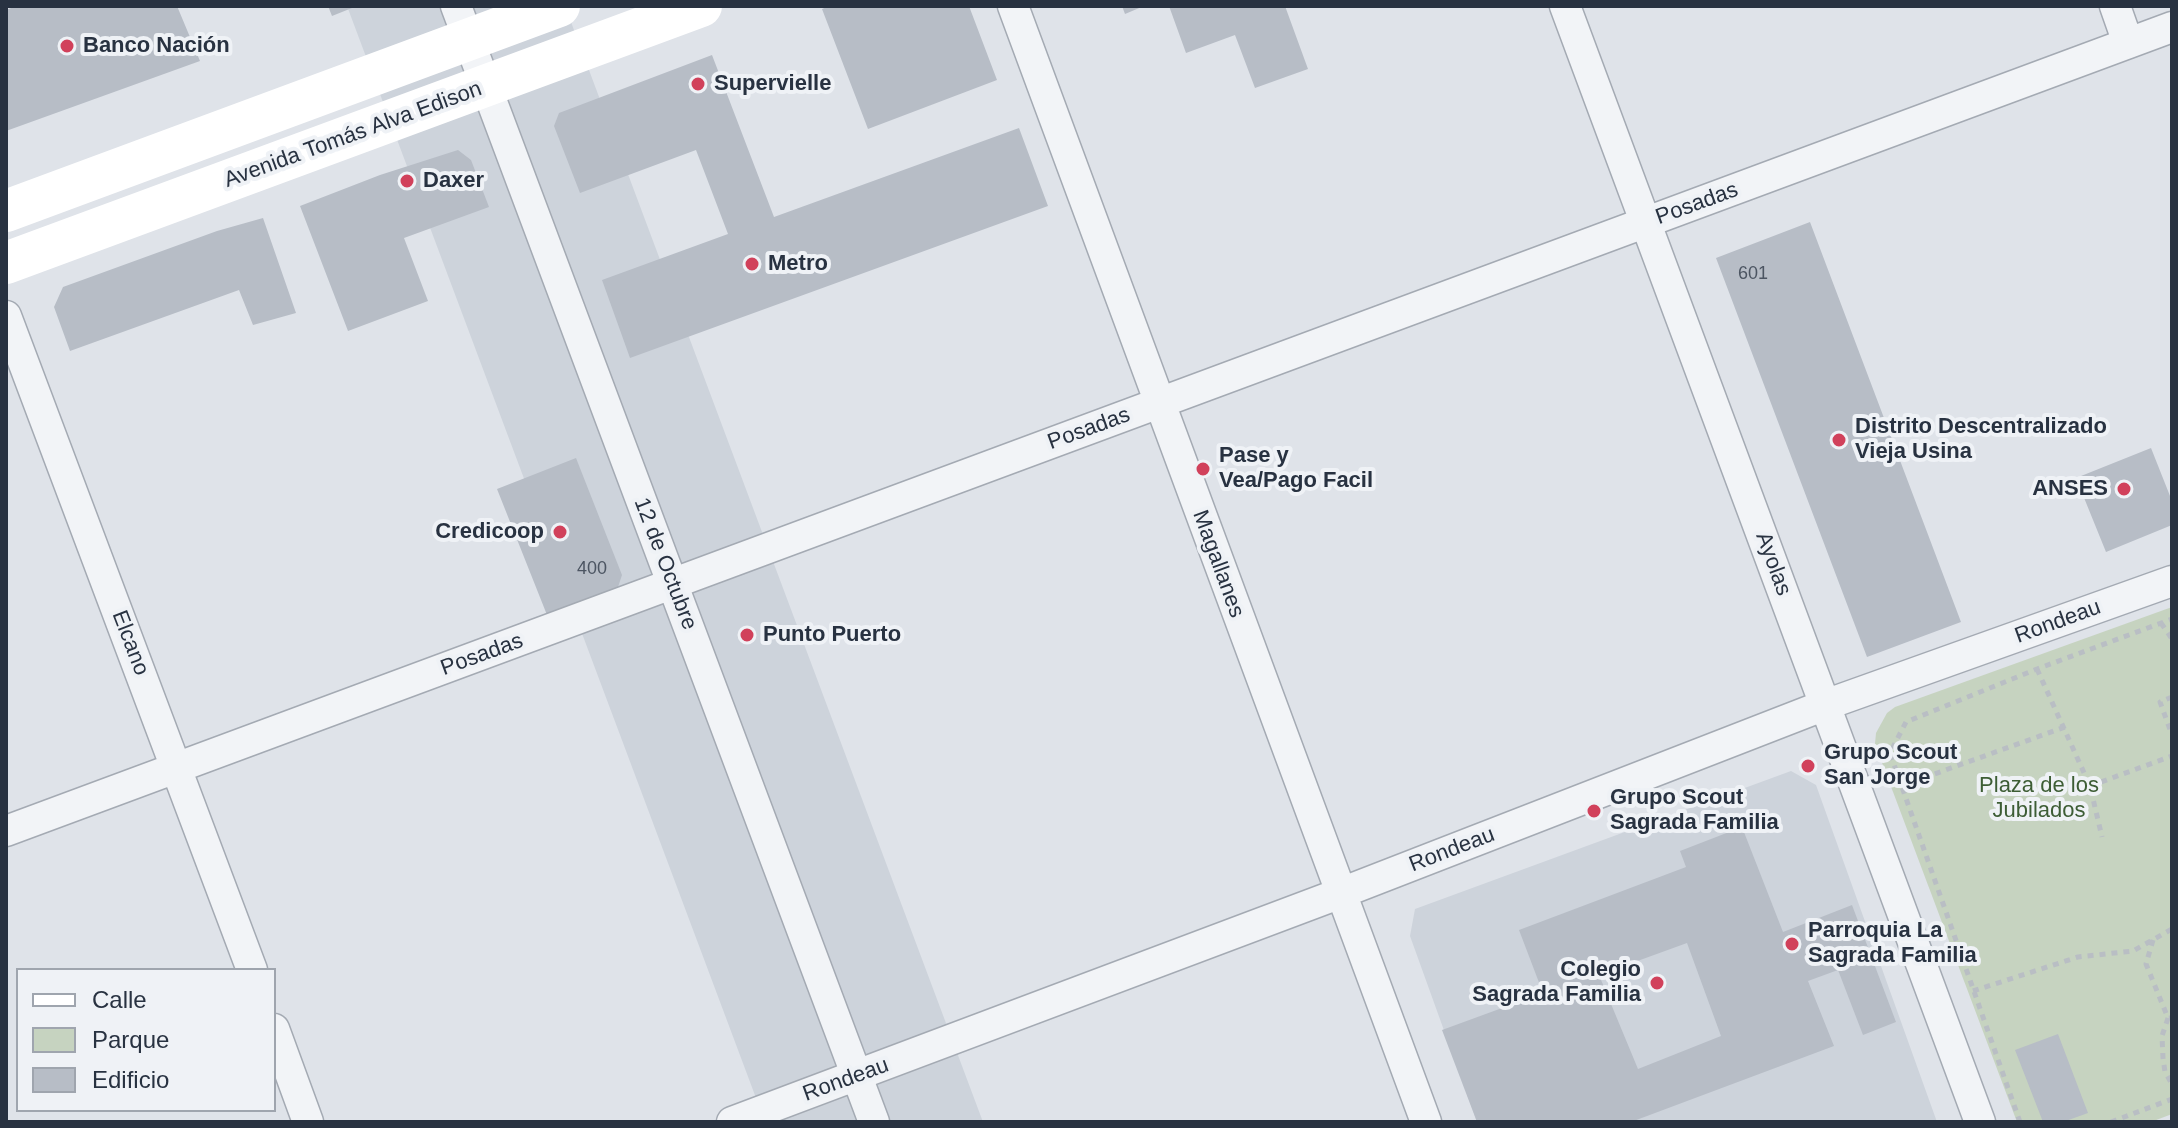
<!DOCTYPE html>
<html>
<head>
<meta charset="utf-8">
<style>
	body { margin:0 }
	#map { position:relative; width:2178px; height:1128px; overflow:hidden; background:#dfe3e9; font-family:Helvetica,sans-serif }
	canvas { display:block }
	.frame { position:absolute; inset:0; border:8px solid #283241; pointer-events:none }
	.legend { position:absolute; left:16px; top:968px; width:260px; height:144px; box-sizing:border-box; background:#eff2f6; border:2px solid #9fa5ae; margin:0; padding:10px 14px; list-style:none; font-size:24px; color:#283241 }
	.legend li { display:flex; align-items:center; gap:16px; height:40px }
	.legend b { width:40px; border:2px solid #9fa5ae }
</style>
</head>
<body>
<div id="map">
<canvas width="2178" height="1128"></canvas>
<div class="frame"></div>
<ul class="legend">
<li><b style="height:10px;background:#fff"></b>Calle</li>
<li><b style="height:22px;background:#c6d3c0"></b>Parque</li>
<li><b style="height:22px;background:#b7bdc6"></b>Edificio</li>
</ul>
</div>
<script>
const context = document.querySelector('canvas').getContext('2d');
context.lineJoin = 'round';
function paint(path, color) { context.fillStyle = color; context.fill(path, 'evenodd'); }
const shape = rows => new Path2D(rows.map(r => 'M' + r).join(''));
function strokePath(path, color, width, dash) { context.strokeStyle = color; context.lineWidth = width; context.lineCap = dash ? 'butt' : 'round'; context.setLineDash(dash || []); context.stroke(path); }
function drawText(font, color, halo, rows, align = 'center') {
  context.font = font + ' Helvetica,sans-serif'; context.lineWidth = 8; context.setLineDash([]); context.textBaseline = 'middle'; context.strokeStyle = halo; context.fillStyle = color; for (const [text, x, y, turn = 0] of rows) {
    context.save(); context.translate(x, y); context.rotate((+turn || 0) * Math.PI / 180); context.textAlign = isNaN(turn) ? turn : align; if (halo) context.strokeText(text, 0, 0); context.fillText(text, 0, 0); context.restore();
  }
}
paint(shape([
	[347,6,565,6,983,1122,765,1122],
	[1791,771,1816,785,1937,1122,1477,1122,1410,936,1415,909]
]), '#cdd3db');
paint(shape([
	[2172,607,2172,1114,2151,1122,2017,1122,1875,744,1876,733,1887,713,1895,707]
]), '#c6d3c0');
paint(shape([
	[16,6,177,6,200,61,6,131,6,10],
	[328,6,357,6,332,16],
	[829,6,969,6,997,80,868,129,822,9],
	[1122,6,1144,6,1125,14],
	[1169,6,1285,6,1308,69,1255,88,1235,35,1186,53],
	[712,55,774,217,1019,128,1048,206,630,358,602,280,728,234,696,150,580,193,554,126,559,113],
	[458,150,471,160,489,207,404,238,428,301,348,331,300,206,380,175],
	[263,218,296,313,253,325,239,290,70,351,54,307,63,287,217,231],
	[1810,222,1961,622,1867,657,1716,258],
	[2151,448,2172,501,2172,525,2106,552,2076,478],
	[576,458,622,575,618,587,547,615,497,489],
	[1742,827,1783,932,1852,905,1896,1022,1863,1035,1838,970,1808,981,1834,1046,1631,1122,1477,1122,1442,1030,1543,993,1519,930,1686,867,1680,851],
	[1687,943,1721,1036,1638,1069,1599,975],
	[2058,1034,2088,1113,2063,1122,2043,1122,2015,1050]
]), '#b7bdc6');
const street = shape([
	[456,6,874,1122],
	[1013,6,1426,1122],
	[1565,6,1980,1122],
	[2115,6,2128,43],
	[6,316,252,970],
	[6,831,2172,27],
	[274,1029,308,1122],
	[732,1122,1341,893,1825,705,2172,581]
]);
strokePath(street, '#a4aab3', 33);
strokePath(shape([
	[2161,623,2172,639],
	[2037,669,2090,786,2102,837],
	[2172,697,2160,702,2172,735],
	[1901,786,2065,727],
	[2090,786,2172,756],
	[2153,940,2146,964,2168,1018,2172,1018],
	[1973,991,2078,957,2133,951,2172,929],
	[2168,1018,2162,1036,2163,1058,2165,1072,2172,1084],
	[2020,1122,1890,753,1906,722,2037,669,2172,619],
	[2111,1122,2172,1099]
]), '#b9bec4', 5, [6, 6]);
strokePath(street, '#f2f4f7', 30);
strokePath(shape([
	[6,211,559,6],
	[6,263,701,6]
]), '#fff', 42);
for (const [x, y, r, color] of [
	[67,46,8,"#d1415b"],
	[698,84,8,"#d1415b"],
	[407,181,8,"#d1415b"],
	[752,264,8,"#d1415b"],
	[1839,440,8,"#d1415b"],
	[1203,469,8,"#d1415b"],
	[2124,489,8,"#d1415b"],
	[560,532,8,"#d1415b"],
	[747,635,8,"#d1415b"],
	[1808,766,8,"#d1415b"],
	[1594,811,8,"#d1415b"],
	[1792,944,8,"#d1415b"],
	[1657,983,8,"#d1415b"]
]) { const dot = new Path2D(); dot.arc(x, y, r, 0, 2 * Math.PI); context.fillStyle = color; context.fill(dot); strokePath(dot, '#eff2f6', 3); }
drawText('18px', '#4c5562', null, [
	["601",1753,274],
	["400",592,569]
]);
drawText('bold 22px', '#283241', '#eff2f6', [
	["Banco Nación",83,46],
	["Supervielle",714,84],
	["Daxer",423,181],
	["Metro",768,264],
	["Distrito Descentralizado",1855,427],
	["Vieja Usina",1855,452],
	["Pase y",1219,456],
	["Vea/Pago Facil",1219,481],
	["ANSES",2108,489,"right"],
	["Credicoop",544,532,"right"],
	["Punto Puerto",763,635],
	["Grupo Scout",1824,753],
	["San Jorge",1824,778],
	["Grupo Scout",1610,798],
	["Sagrada Familia",1610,823],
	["Parroquia La",1808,931],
	["Sagrada Familia",1808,956],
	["Colegio",1641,970,"right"],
	["Sagrada Familia",1641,995,"right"]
], 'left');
drawText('22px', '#283241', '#eff2f6', [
	["Avenida Tomás Alva Edison",353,135,-20],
	["Posadas",1697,204,-20],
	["Posadas",1089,429,-20],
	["12 de Octubre",665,564,69],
	["Magallanes",1218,564,70],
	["Ayolas",1773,564,70],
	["Rondeau",2058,622,-20],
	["Elcano",130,643,69],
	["Posadas",482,655,-20],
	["Rondeau",1452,850,-21],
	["Rondeau",846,1080,-20]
]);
drawText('22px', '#3d5d35', '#eff2f6', [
	["Plaza de los",2039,786],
	["Jubilados",2039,811]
]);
</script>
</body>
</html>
